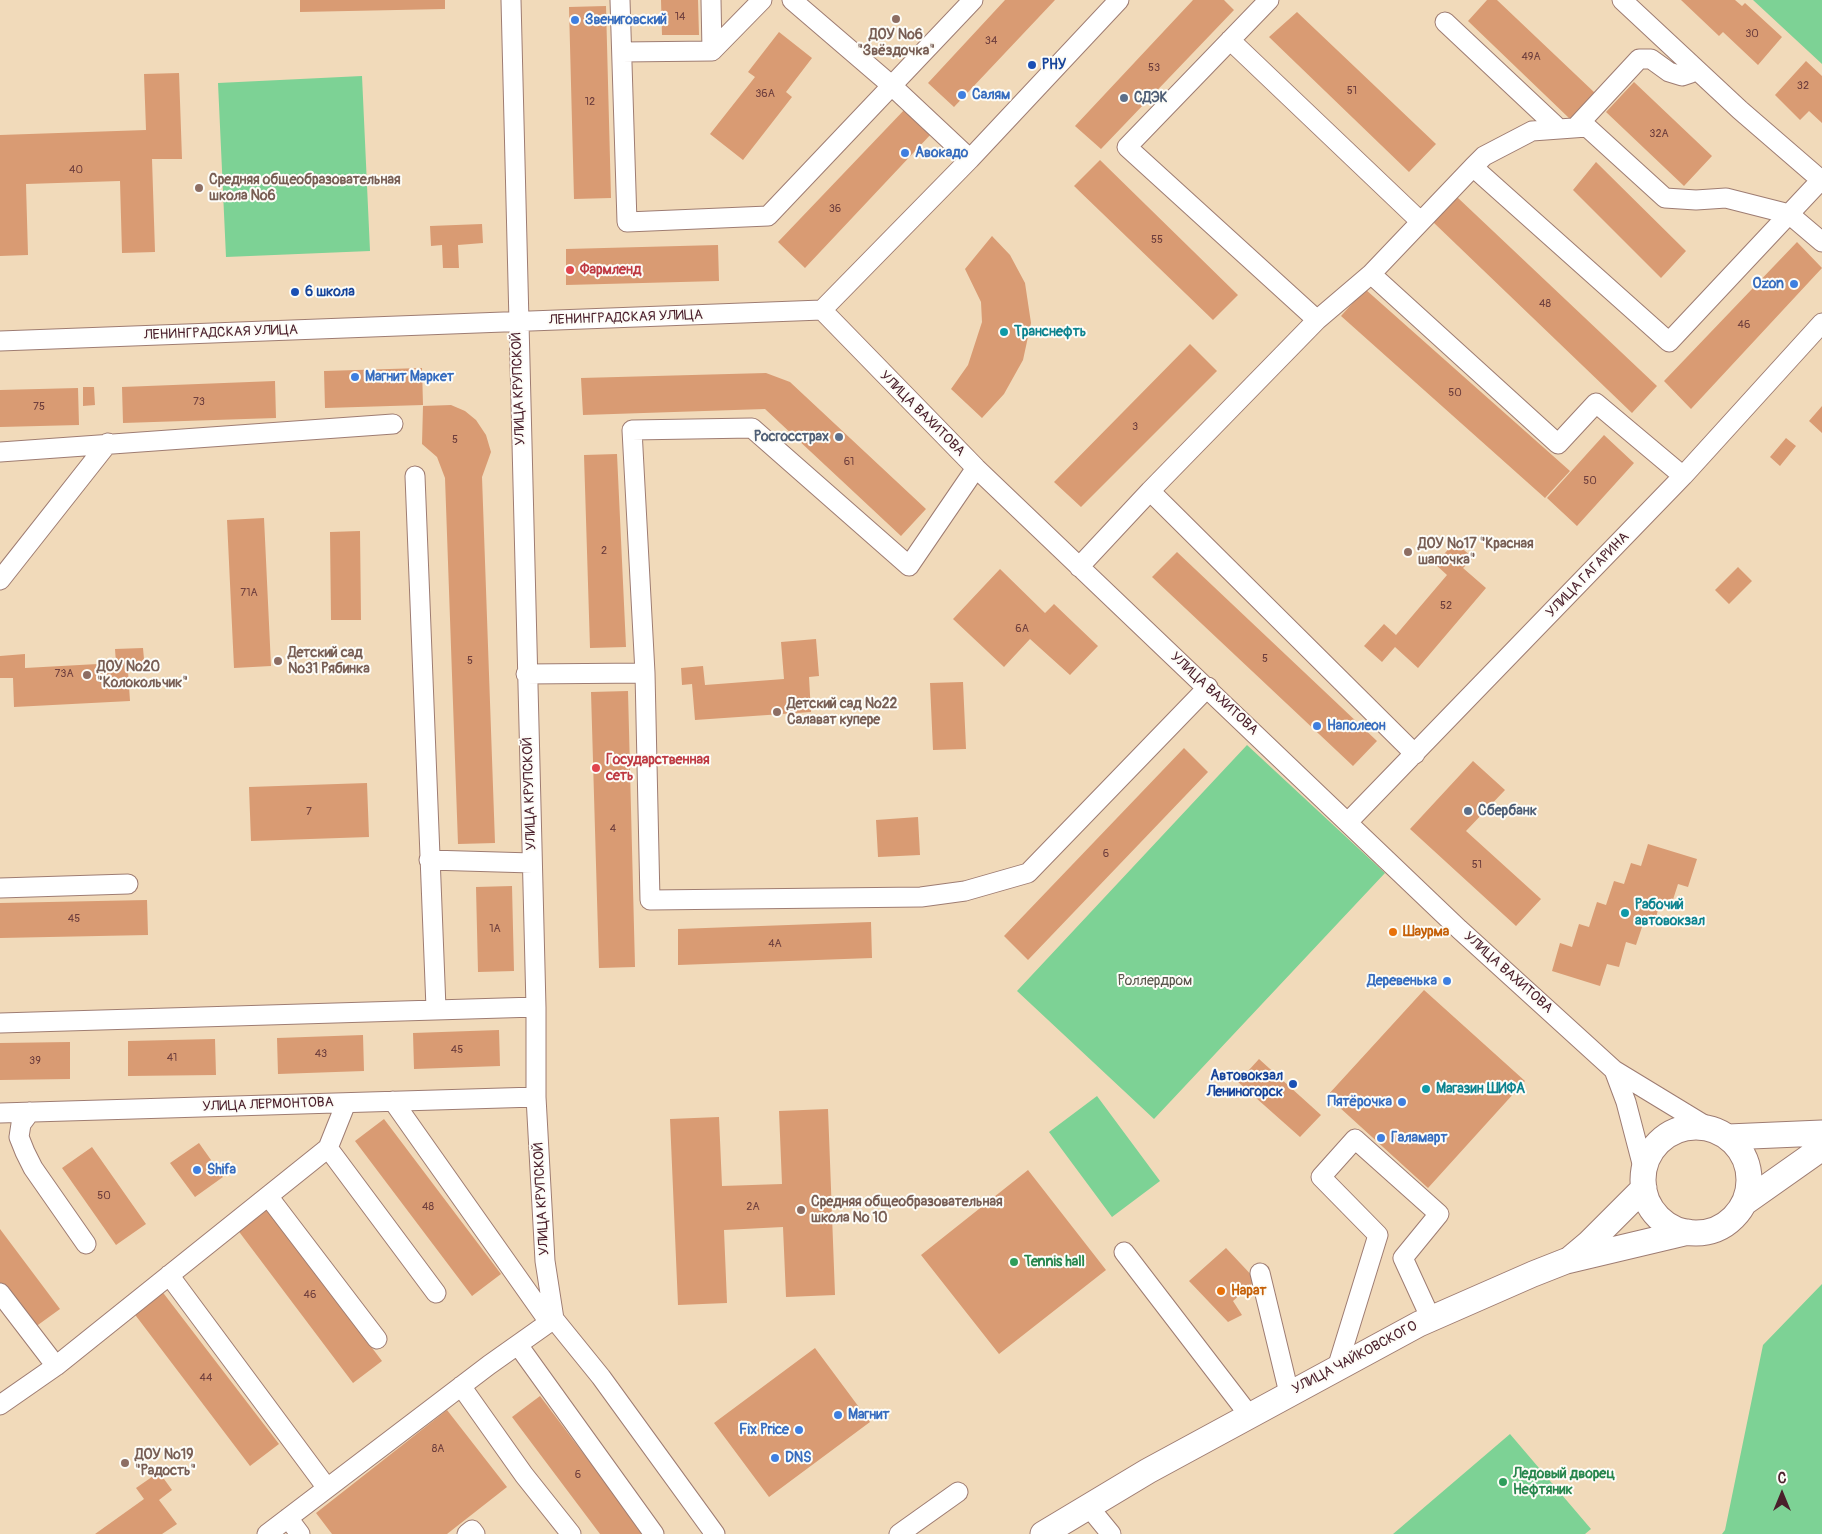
<!DOCTYPE html>
<html>
<head>
<meta charset="utf-8">
<style>
	body { margin:0 }
	#map { position:relative; width:1822px; height:1534px; overflow:hidden; background:#f1daba; font-family:Pangolin,sans-serif }
	canvas { display:block }
	.north { position:absolute; left:1757px; top:1469px; width:50px; height:50px; -webkit-text-stroke:4px #fdfcf7; paint-order:stroke; rotate:0deg; font-size:14px; font-weight:700; line-height:20px; text-align:center; color:#4a1f2b }
	.north::after { content:''; display:block; margin:auto; width:18px; height:22px; background:#4a1f2b; clip-path:polygon(50% 0,100% 100%,50% 72%,0 100%) }
</style>
</head>
<body>
<div id="map">
<canvas width="1822" height="1534"></canvas>
<div class="north">С</div>
</div>
<script>
const context = document.querySelector('canvas').getContext('2d');
context.lineJoin = 'round';
function paint(path, color) { context.fillStyle = color; context.fill(path, 'evenodd'); }
const shape = rows => new Path2D(rows.map(r => 'M' + r).join(''));
function strokePath(path, color, width, dash) { context.strokeStyle = color; context.lineWidth = width; context.lineCap = dash ? 'butt' : 'round'; context.setLineDash(dash || []); context.stroke(path); }
function drawText(font, color, halo, rows, align = 'center') {
  context.font = font + ' Pangolin,sans-serif'; context.lineWidth = 4; context.setLineDash([]); context.textBaseline = 'middle'; context.strokeStyle = halo; context.fillStyle = color; for (const [text, x, y, turn = 0] of rows) {
    context.save(); context.translate(x, y); context.rotate((+turn || 0) * Math.PI / 180); context.textAlign = isNaN(turn) ? turn : align; if (halo) context.strokeText(text, 0, 0); context.fillText(text, 0, 0); context.restore();
  }
}
paint(shape([
	[1753,0,1822,0,1822,64],
	[362,76,370,251,226,257,218,83],
	[1247,745,1385,873,1154,1119,1017,991],
	[1097,1096,1160,1181,1112,1217,1049,1132],
	[1822,1284,1822,1534,1722,1534,1725,1530,1763,1345],
	[1510,1434,1591,1529,1585,1534,1393,1534]
]), '#7dd295');
paint(shape([
	[300,0,445,0,445,9,300,12],
	[661,0,698,0,699,35,662,35],
	[1005,0,1055,0,954,107,928,83],
	[1193,0,1224,0,1234,10,1101,149,1075,126],
	[1487,0,1497,0,1595,93,1570,119,1468,21],
	[1681,0,1735,0,1742,6,1745,3,1782,37,1758,65,1723,32,1719,36],
	[606,6,611,198,574,199,569,7],
	[1297,12,1436,144,1409,172,1269,37],
	[779,32,812,58,786,92,792,97,743,160,710,134,755,77,748,72],
	[1806,61,1822,76,1822,123,1809,111,1800,120,1775,95],
	[179,73,182,159,152,159,155,252,122,253,120,181,26,184,28,255,0,256,0,135,146,130,144,74],
	[1634,82,1712,156,1684,186,1606,112],
	[906,108,932,133,805,268,778,242],
	[1100,160,1238,295,1213,320,1074,186],
	[1596,162,1686,251,1661,278,1573,190],
	[1457,197,1657,386,1632,413,1433,222],
	[482,224,483,243,458,245,459,268,443,268,442,245,431,246,430,226],
	[992,236,1010,255,1025,283,1031,323,1023,360,1004,394,982,418,951,389,968,365,982,322,981,302,965,269],
	[1797,242,1822,268,1691,409,1664,381],
	[718,245,719,281,566,285,566,249],
	[1365,289,1570,471,1545,498,1341,316],
	[1190,344,1217,371,1081,507,1054,482],
	[422,368,423,405,325,408,324,371],
	[766,373,790,382,926,509,901,536,765,409,583,415,581,378],
	[275,381,276,418,123,423,122,387],
	[83,387,94,387,95,405,83,406],
	[78,388,79,425,0,427,0,390],
	[451,405,465,411,476,420,486,435,491,452,482,477,495,843,458,844,445,478,437,457,422,444,423,406],
	[1822,406,1822,433,1809,421],
	[1604,435,1634,463,1577,526,1547,498],
	[1786,438,1796,446,1780,466,1770,457],
	[617,454,626,647,590,648,584,455],
	[264,518,271,666,234,668,227,520],
	[360,531,361,620,331,620,330,532],
	[1455,542,1473,558,1463,568,1486,588,1418,668,1395,647,1382,662,1364,646,1384,624,1396,635,1447,575,1435,564],
	[1177,552,1377,741,1353,766,1152,577],
	[1738,567,1752,581,1729,604,1715,590],
	[1000,569,1045,613,1054,604,1098,646,1070,675,1030,639,1004,667,953,619],
	[816,639,819,676,809,677,811,712,695,720,692,684,682,685,681,668,703,666,705,685,784,679,781,642],
	[143,648,145,670,128,671,130,701,14,707,13,678,0,678,0,656,25,654,25,668,116,663,115,649],
	[963,682,966,749,933,750,930,683],
	[628,691,635,967,599,968,591,692],
	[1184,748,1208,772,1028,960,1004,936],
	[1473,761,1505,790,1466,831,1541,899,1516,926,1410,829],
	[367,783,369,837,251,841,249,787],
	[918,817,920,855,878,857,876,820],
	[1648,844,1697,859,1688,887,1678,884,1671,906,1660,903,1654,924,1644,921,1636,945,1626,942,1619,967,1607,964,1600,986,1552,971,1560,943,1572,947,1579,924,1589,927,1597,902,1606,905,1614,881,1624,884,1631,863,1641,866],
	[512,886,514,971,478,972,476,887],
	[147,900,148,935,0,938,0,903],
	[871,922,872,958,678,965,678,929],
	[1424,990,1525,1081,1428,1188,1327,1096],
	[499,1030,500,1066,414,1069,413,1033],
	[363,1035,364,1071,278,1074,277,1038],
	[215,1039,216,1075,128,1076,128,1041],
	[70,1042,70,1079,0,1080,0,1043],
	[1259,1059,1321,1115,1300,1137,1238,1082],
	[828,1109,835,1295,786,1297,783,1227,724,1230,727,1303,678,1305,670,1119,719,1117,722,1186,782,1184,779,1111],
	[384,1119,501,1274,472,1296,355,1141],
	[199,1143,223,1177,195,1197,170,1163],
	[92,1147,146,1224,116,1245,62,1168],
	[1028,1170,1106,1270,999,1354,921,1255],
	[266,1208,382,1361,353,1383,237,1229],
	[0,1229,60,1309,31,1330,0,1289],
	[1226,1248,1256,1280,1233,1301,1242,1315,1228,1322,1189,1281],
	[161,1290,279,1444,250,1466,133,1312],
	[815,1348,870,1422,769,1497,714,1423],
	[540,1396,644,1534,600,1534,512,1417],
	[447,1410,507,1487,447,1534,332,1534,316,1513],
	[159,1472,172,1490,159,1500,177,1524,162,1534,95,1534,144,1499,136,1488]
]), '#d99b73');
const minor = shape([
	[511,0,536,1007,536,1097,545,1261,554,1319,601,1377,715,1534],
	[620,0,627,222,768,216,973,0],
	[792,0,891,85,970,159],
	[1445,22,1559,129],
	[1230,40,1420,221],
	[712,51,762,0],
	[622,52,712,51,711,0],
	[1575,128,1639,59,1651,59,1669,72,1682,76,1691,73,1694,67],
	[1473,167,1484,156,1532,131,1587,127,1665,198,1696,200,1726,198,1789,214,1822,242],
	[1371,274,1558,444,1596,403,1683,476],
	[822,310,976,468,1459,929,1614,1070,1711,1129],
	[1317,320,1371,274,1473,167,1669,342,1821,180,1740,110,1622,0],
	[0,341,822,310,970,159,1119,0],
	[0,452,393,424],
	[415,476,436,1008],
	[1150,491,1415,754],
	[1079,567,1150,491,1317,320,1127,147,1269,0],
	[0,580,108,443],
	[645,673,632,430,752,428,909,566,976,468],
	[526,674,645,673,650,900,921,897,965,891,1028,873,1208,687],
	[1348,822,1683,476,1822,323],
	[429,860,532,863],
	[0,888,128,884],
	[0,1023,536,1007],
	[1614,1070,1626,1102,1644,1171],
	[393,1101,549,1322],
	[346,1103,328,1148,436,1293],
	[30,1112,21,1124,19,1137,25,1152,33,1168,86,1244],
	[0,1113,536,1097],
	[268,1196,377,1339],
	[1124,1252,1249,1415],
	[1260,1273,1289,1393],
	[169,1275,327,1488],
	[0,1293,56,1366],
	[518,1345,654,1534],
	[1337,1368,1378,1235,1321,1177,1355,1139,1439,1214,1403,1258,1431,1319],
	[461,1386,524,1475,571,1534],
	[0,1405,56,1366,328,1148],
	[1088,1506,1111,1534],
	[288,1518,300,1534],
	[267,1534,489,1365,554,1319],
	[467,1534,472,1530,475,1534],
	[899,1534,958,1492]
]);
const major = shape([
	'1643 1180a53 53 0 1 1 106 0a53 53 0 1 1-106 0Z',
	[1728,1137,1822,1133],
	[1744,1203,1822,1148],
	[1570,1259,1589,1243,1644,1188],
	[1043,1534,1148,1471,1419,1324,1533,1274,1566,1261,1688,1232]
]);
strokePath(minor, '#9e7c72', 21);
strokePath(major, '#9e7c72', 27);
strokePath(minor, '#fff', 19);
strokePath(major, '#fff', 25);
for (const [x, y, r, color] of [
	[896,19,5,"#8d6e63"],
	[575,20,5,"#3f7fe0"],
	[1032,65,5,"#1a4fb4"],
	[962,95,5,"#3f7fe0"],
	[1124,98,5,"#5c6f8a"],
	[905,153,5,"#3f7fe0"],
	[199,188,5,"#8d6e63"],
	[570,270,5,"#e0444e"],
	[1794,284,5,"#3f7fe0"],
	[295,292,5,"#1a4fb4"],
	[1004,332,5,"#0f9aa8"],
	[355,377,5,"#3f7fe0"],
	[839,437,5,"#5c6f8a"],
	[1408,552,5,"#8d6e63"],
	[278,661,5,"#8d6e63"],
	[87,675,5,"#8d6e63"],
	[777,712,5,"#8d6e63"],
	[1317,726,5,"#3f7fe0"],
	[596,768,5,"#e0444e"],
	[1468,811,5,"#5c6f8a"],
	[1625,913,5,"#0f9aa8"],
	[1393,932,5,"#e8710a"],
	[1447,981,5,"#3f7fe0"],
	[1293,1084,5,"#1a4fb4"],
	[1426,1089,5,"#0f9aa8"],
	[1402,1102,5,"#3f7fe0"],
	[1381,1138,5,"#3f7fe0"],
	[197,1170,5,"#3f7fe0"],
	[801,1210,5,"#8d6e63"],
	[1014,1262,5,"#2e9e5b"],
	[1221,1291,5,"#e8710a"],
	[838,1415,5,"#3f7fe0"],
	[799,1430,5,"#3f7fe0"],
	[775,1458,5,"#3f7fe0"],
	[125,1463,5,"#8d6e63"],
	[1503,1482,5,"#2e9e5b"]
]) { const dot = new Path2D(); dot.arc(x, y, r, 0, 2 * Math.PI); context.fillStyle = color; context.fill(dot); strokePath(dot, '#fdfcf7', 2); }
drawText('11px', '#6e3e3d', null, [
	["14",680,17],
	["30",1752,34],
	["34",991,41],
	["49А",1531,57],
	["53",1154,68],
	["32",1803,86],
	["51",1352,91],
	["36А",765,94],
	["12",590,102],
	["32А",1659,134],
	["40",76,170],
	["36",835,209],
	["55",1157,240],
	["48",1545,304],
	["46",1744,325],
	["50",1455,393],
	["73",199,402],
	["75",39,407],
	["3",1135,427],
	["5",455,440],
	["61",849,462],
	["50",1590,481],
	["2",604,551],
	["71А",249,593],
	["52",1446,606],
	["6А",1022,629],
	["5",1265,659],
	["5",470,661],
	["73А",64,674],
	["7",309,812],
	["4",613,829],
	["6",1106,854],
	["51",1477,865],
	["45",74,919],
	["1А",495,929],
	["4А",775,944],
	["45",457,1050],
	["43",321,1054],
	["41",172,1058],
	["39",35,1061],
	["50",104,1196],
	["48",428,1207],
	["2А",753,1207],
	["46",310,1295],
	["44",206,1378],
	["8А",438,1449],
	["6",578,1475]
]);
drawText('bold 14px', '#366cbe', '#fdfcf7', [
	["Звениговский",585,20],
	["Салям",972,95],
	["Авокадо",915,153],
	["Ozon",1784,284,"right"],
	["Магнит Маркет",365,377],
	["Наполеон",1327,726],
	["Деревенька",1437,981,"right"],
	["Пятёрочка",1392,1102,"right"],
	["Галамарт",1391,1138],
	["Shifa",207,1170],
	["Магнит",848,1415],
	["Fix Price",789,1430,"right"],
	["DNS",785,1458]
], 'left');
drawText('bold 14px', '#785e54', '#fdfcf7', [
	["ДОУ №6",896,35,"center"],
	["\"Звёздочка\"",896,51,"center"],
	["Средняя общеобразовательная",209,180],
	["школа №6",209,196],
	["ДОУ №17 \"Красная",1418,544],
	["шапочка\"",1418,560],
	["Детский сад",288,653],
	["№31 Рябинка",288,669],
	["ДОУ №20",97,667],
	["\"Колокольчик\"",97,683],
	["Детский сад №22",787,704],
	["Салават купере",787,720],
	["Средняя общеобразовательная",811,1202],
	["школа № 10",811,1218],
	["ДОУ №19",135,1455],
	["\"Радость\"",135,1471]
], 'left');
drawText('bold 14px', '#164399', '#fdfcf7', [
	["РНУ",1042,65],
	["6 школа",305,292],
	["Автовокзал",1283,1076,"right"],
	["Лениногорск",1283,1092,"right"]
], 'left');
drawText('bold 14px', '#4e5e75', '#fdfcf7', [
	["СДЭК",1134,98],
	["Росгосстрах",829,437,"right"],
	["Сбербанк",1478,811]
], 'left');
drawText('bold 14px', '#be3a42', '#fdfcf7', [
	["Фармленд",580,270],
	["Государственная",606,760],
	["сеть",606,776]
], 'left');
drawText('14px', '#4a1f2b', '#fdfcf7', [
	["ЛЕНИНГРАДСКАЯ УЛИЦА",626,318,-2],
	["ЛЕНИНГРАДСКАЯ УЛИЦА",221,333,-2],
	["УЛИЦА КРУПСКОЙ",519,389,-92],
	["УЛИЦА ВАХИТОВА",922,414,45],
	["УЛИЦА ГАГАРИНА",1588,575,-46],
	["УЛИЦА ВАХИТОВА",1214,694,43],
	["УЛИЦА КРУПСКОЙ",530,794,-92],
	["УЛИЦА ВАХИТОВА",1508,973,42],
	["УЛИЦА ЛЕРМОНТОВА",268,1105,-2],
	["УЛИЦА КРУПСКОЙ",542,1199,-93],
	["УЛИЦА ЧАЙКОВСКОГО",1355,1358,-28]
]);
drawText('bold 14px', '#0d838f', '#fdfcf7', [
	["Транснефть",1014,332],
	["Рабочий",1635,905],
	["автовокзал",1635,921],
	["Магазин ШИФА",1436,1089]
], 'left');
drawText('bold 14px', '#c56008', '#fdfcf7', [
	["Шаурма",1403,932],
	["Нарат",1231,1291]
], 'left');
drawText('14px', '#59554b', '#fdfcf7', [
	["Роллердром",1155,981]
]);
drawText('bold 14px', '#27864d', '#fdfcf7', [
	["Tennis hall",1024,1262],
	["Ледовый дворец",1513,1474],
	["Нефтяник",1513,1490]
], 'left');
</script>
</body>
</html>
